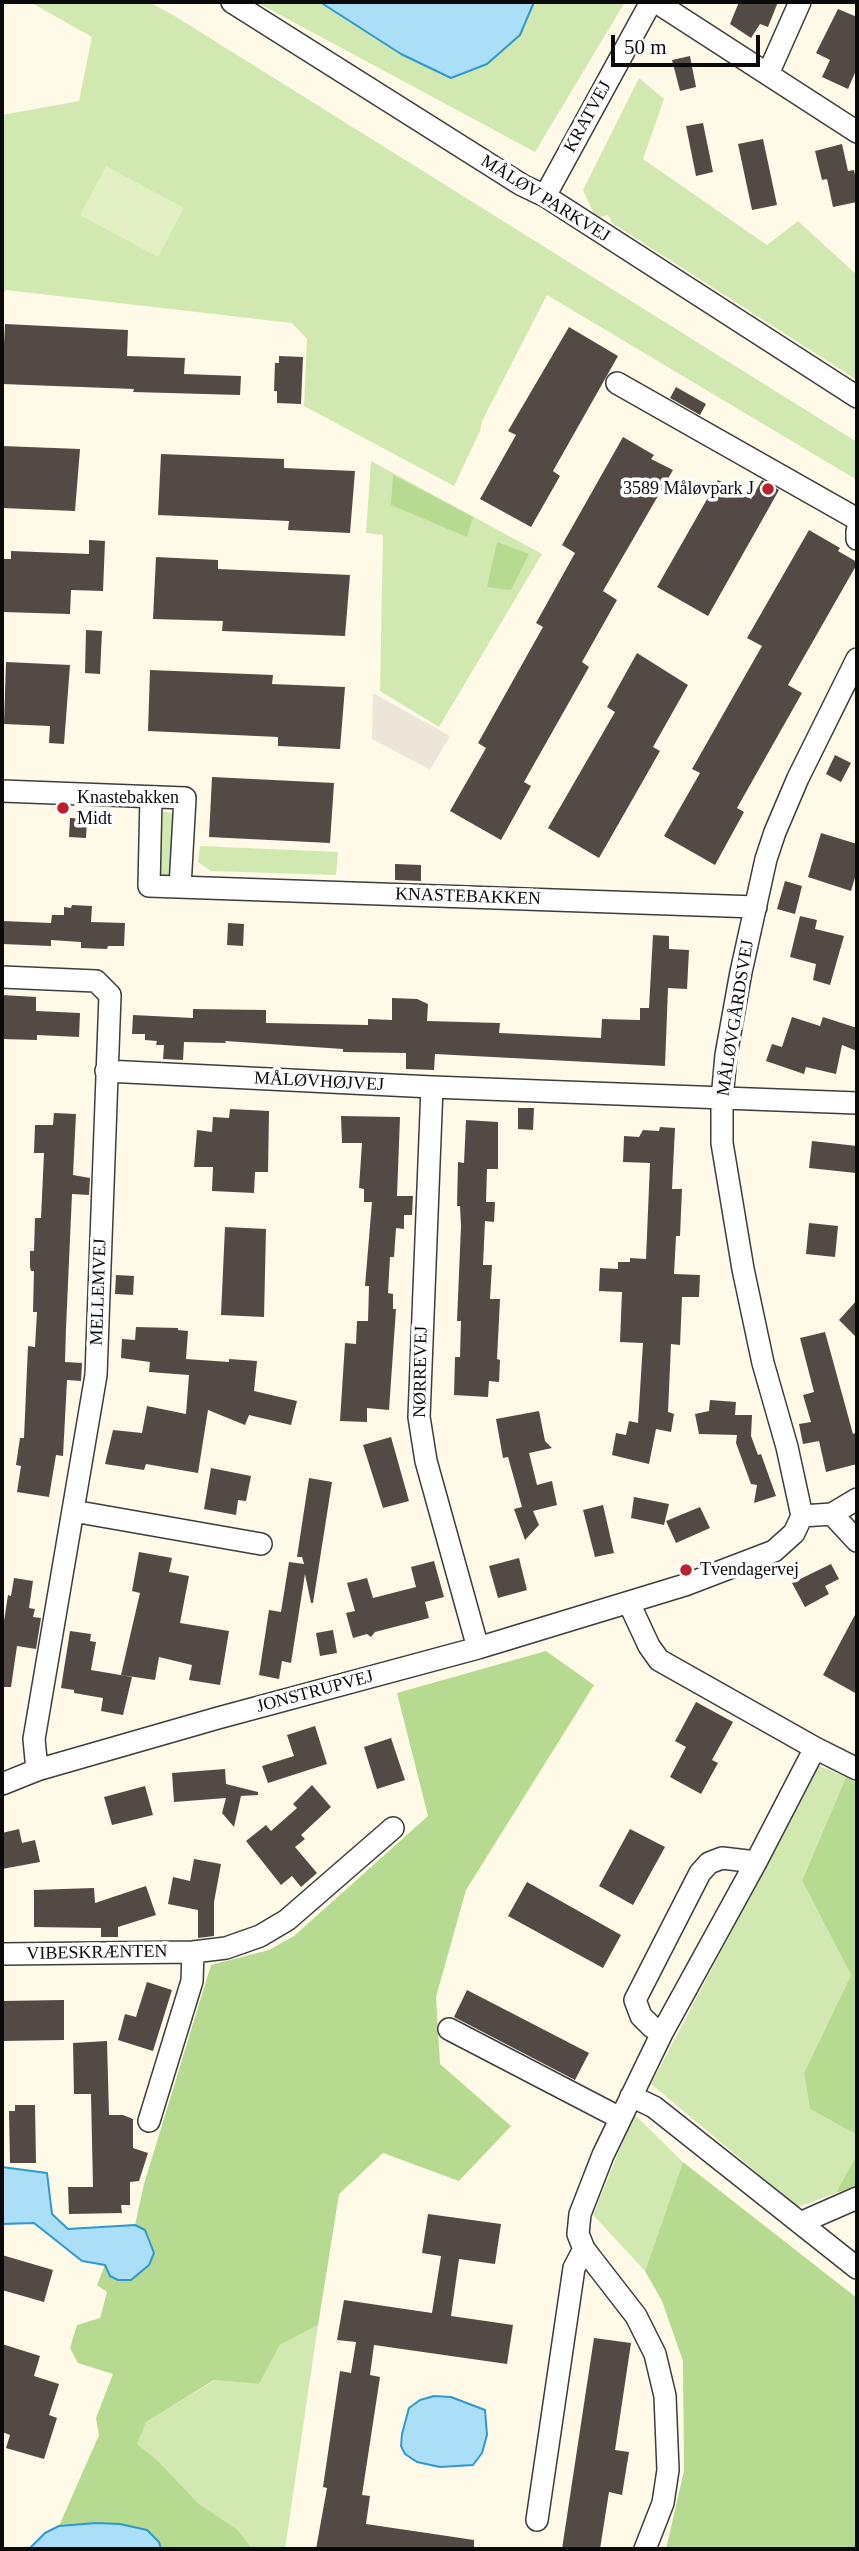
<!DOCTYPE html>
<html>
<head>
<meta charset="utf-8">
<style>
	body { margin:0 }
	#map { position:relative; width:859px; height:2551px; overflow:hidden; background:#fff9e7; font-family:"Times New Roman",serif }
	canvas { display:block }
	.frame { position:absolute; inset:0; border:4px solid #0a0a0a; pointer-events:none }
	.scale { position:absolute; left:611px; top:35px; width:149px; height:32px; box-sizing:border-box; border:4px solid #0a0a0a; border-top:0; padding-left:9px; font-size:21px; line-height:24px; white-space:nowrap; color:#0a0a0a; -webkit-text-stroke:5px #fff; paint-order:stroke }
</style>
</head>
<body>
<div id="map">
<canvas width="859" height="2551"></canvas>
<div class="frame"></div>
<div class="scale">50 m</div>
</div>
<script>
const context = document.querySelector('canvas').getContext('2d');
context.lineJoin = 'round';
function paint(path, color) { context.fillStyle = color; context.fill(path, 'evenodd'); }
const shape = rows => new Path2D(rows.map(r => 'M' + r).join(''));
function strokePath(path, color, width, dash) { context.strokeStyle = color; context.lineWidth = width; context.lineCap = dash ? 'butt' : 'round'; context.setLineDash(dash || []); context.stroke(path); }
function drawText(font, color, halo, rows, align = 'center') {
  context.font = font + ' "Times New Roman",serif'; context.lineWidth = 7; context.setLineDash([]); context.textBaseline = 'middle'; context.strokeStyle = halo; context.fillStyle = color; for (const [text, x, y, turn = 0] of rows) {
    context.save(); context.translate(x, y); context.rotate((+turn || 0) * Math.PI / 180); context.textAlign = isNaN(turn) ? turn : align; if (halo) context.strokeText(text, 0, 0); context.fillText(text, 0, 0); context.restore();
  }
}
paint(shape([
	[30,2,149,2,173,15,857,442,857,480,547,295,482,421,480,431,454,486,304,406,307,339,292,323,6,290,2,295,2,115,79,101,92,37],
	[256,2,625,2,535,152],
	[639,78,664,99,643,159,767,245,798,221,857,275,857,380,612,223,608,215,596,218,583,190],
	[371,461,542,554,439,727,380,691,383,535,366,533],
	[161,811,172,813,177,820,172,878,161,877,156,869],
	[200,846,338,852,336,875,211,871,198,862],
	[819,1766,846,1777,802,1879,851,1975,804,2073,810,2109,857,2135,857,2154,836,2193,798,2207,651,2084],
	[634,2114,683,2162,645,2271,593,2215],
	[318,2325,285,2549,252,2549,238,2530,199,2504,158,2461,136,2444,146,2422,215,2380,259,2384,280,2345]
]), '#d1e9b1');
paint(shape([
	[393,475,473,517,467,537,391,505],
	[497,542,529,554,511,590,487,587],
	[546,1651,594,1685,466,1890,436,1997,440,2064,511,2126,459,2181,383,2153,339,2194,318,2325,280,2345,259,2384,214,2380,146,2422,137,2444,158,2461,199,2504,238,2530,252,2549,161,2549,159,2542,59,2526,99,2435,96,2418,113,2374,78,2363,70,2348,77,2325,100,2318,107,2292,97,2285,105,2265,111,2276,118,2280,149,2265,154,2253,145,2230,135,2225,144,2184,211,1965,269,1950,294,1936,428,1816,397,1693],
	[846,1777,857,1783,857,2135,810,2109,804,2073,851,1975,802,1880],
	[857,2154,857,2186,836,2193],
	[683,2162,857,2298,857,2549,666,2549,684,2471,683,2361,662,2301,645,2271]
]), '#b5da90');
paint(shape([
	[106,166,184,208,158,257,80,215]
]), '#e3f0c3');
paint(shape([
	[373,693,450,736,430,770,372,739]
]), '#ede6d8');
const water = shape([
	[320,2,534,2,520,35,487,64,451,78,401,54,320,2],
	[2,2167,47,2173,52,2214,68,2229,135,2225,145,2230,154,2253,149,2265,131,2280,118,2280,110,2276,105,2265,82,2261,34,2223,2,2224,2,2167],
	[434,2396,451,2397,485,2410,487,2435,482,2453,473,2465,440,2467,417,2462,405,2454,401,2446,402,2434,409,2408,420,2400,434,2396],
	[96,2523,120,2524,147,2530,159,2542,161,2549,29,2549,45,2533,59,2526,96,2523]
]);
paint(water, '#abdef7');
strokePath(water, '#3098d0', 2);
paint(shape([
	[739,2,778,2,768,27,760,24,751,38,730,24],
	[838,9,857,17,857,68,848,89,822,77,830,60,816,53],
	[690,56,696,87,680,91,672,60],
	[703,123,713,172,696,176,686,126],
	[763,139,777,205,752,210,738,144],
	[842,144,848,171,854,170,857,185,857,202,833,207,827,179,822,180,815,151],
	[5,324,128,330,127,356,185,358,184,374,241,376,240,395,133,392,134,389,2,384],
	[569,327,618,356,553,471,560,476,531,527,480,499,516,435,508,431],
	[279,356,303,357,301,404,277,403,277,391,274,391,275,363,279,363],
	[676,387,706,404,700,415,670,398],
	[623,437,654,455,651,459,673,470,603,591,617,600,582,662,589,667,524,782,531,786,501,840,450,811,486,748,478,743,543,627,536,623,575,553,562,545],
	[2,446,80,449,75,511,2,508],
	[161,454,284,459,284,468,355,471,350,533,288,530,289,521,158,515],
	[718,480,751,499,762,480,779,490,708,616,657,587],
	[809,530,840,548,838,551,857,562,857,564,788,685,802,693,737,808,744,812,715,865,664,836,700,773,692,769,762,646,747,638],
	[89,540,105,541,103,591,71,590,70,614,2,612,2,559,11,559,11,551,89,554],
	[156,557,218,560,218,569,350,575,345,636,222,631,223,621,153,619],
	[86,630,102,631,100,674,85,673],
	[637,653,688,685,653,747,660,751,599,858,548,828,615,712,607,707],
	[6,662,70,665,64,744,49,743,50,726,4,724],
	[150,670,273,675,272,684,345,687,340,749,278,746,278,737,148,731],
	[835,755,851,763,841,782,826,774],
	[212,777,334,783,330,843,209,837],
	[70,818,87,819,86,838,69,837],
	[821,833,857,844,857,871,851,891,808,877],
	[395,864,421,865,421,881,395,880],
	[785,881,802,886,795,914,777,909],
	[72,905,92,906,91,922,125,923,124,946,108,946,107,949,81,948,81,942,51,940,51,946,2,944,2,921,51,923,52,915,64,915,64,907,71,908],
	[800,916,817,920,815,929,844,936,830,985,813,980,816,964,790,957],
	[228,923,244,924,243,946,227,945],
	[653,935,669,936,669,949,689,950,687,989,668,988,665,1066,435,1054,434,1070,406,1069,406,1053,343,1052,343,1049,225,1041,226,1043,184,1042,183,1060,163,1059,164,1045,156,1045,157,1041,145,1040,145,1034,132,1034,133,1015,193,1018,193,1009,266,1010,266,1023,368,1025,368,1019,392,1020,392,998,417,999,428,1004,427,1021,500,1023,499,1033,601,1038,602,1019,640,1020,640,1008,649,1008],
	[2,995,36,997,36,1011,80,1013,79,1037,37,1035,37,1040,2,1039],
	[792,1017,820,1026,823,1017,857,1028,857,1051,842,1045,836,1074,806,1067,804,1074,766,1061,772,1044,782,1047],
	[518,1108,534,1108,533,1130,518,1129],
	[230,1109,269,1111,268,1172,255,1172,254,1193,212,1191,213,1167,194,1167,197,1130,212,1132,213,1117,229,1118],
	[54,1113,76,1114,73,1175,90,1178,89,1195,72,1194,66,1328,65,1362,82,1363,81,1381,67,1380,63,1456,56,1455,49,1497,17,1492,21,1466,16,1465,20,1438,24,1438,28,1346,35,1347,37,1312,33,1312,34,1271,31,1271,30,1267,30,1251,34,1251,35,1218,41,1218,44,1153,34,1153,35,1125,53,1125],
	[341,1116,400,1117,397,1196,413,1196,412,1215,404,1215,404,1229,396,1228,394,1257,390,1257,388,1293,393,1294,393,1309,396,1309,389,1410,367,1408,367,1422,340,1421,345,1343,356,1344,357,1321,368,1321,369,1286,365,1286,372,1202,364,1202,364,1189,359,1188,362,1143,342,1143],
	[466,1120,498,1122,498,1169,487,1169,486,1202,495,1202,494,1222,485,1221,483,1265,492,1265,490,1299,500,1299,497,1359,500,1360,499,1382,489,1381,488,1397,454,1395,455,1357,460,1357,461,1321,457,1321,461,1226,460,1206,457,1206,458,1162,464,1163],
	[660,1127,675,1128,672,1189,682,1189,680,1236,676,1236,674,1274,700,1275,699,1297,682,1297,680,1345,671,1344,668,1412,674,1414,671,1432,656,1429,649,1464,612,1455,616,1433,626,1435,629,1421,638,1423,643,1343,620,1342,622,1292,599,1291,600,1268,618,1269,618,1262,630,1262,630,1258,646,1259,650,1163,623,1162,624,1136,639,1137,643,1130,659,1131],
	[812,1141,857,1146,856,1173,809,1168],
	[809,1223,838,1226,835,1257,806,1254],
	[225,1227,266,1229,264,1317,221,1315],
	[116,1275,134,1276,133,1295,115,1294],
	[857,1300,857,1338,839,1320],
	[136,1327,178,1328,178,1330,188,1331,186,1359,229,1362,229,1359,257,1361,254,1391,297,1401,291,1425,249,1415,245,1425,208,1410,198,1473,146,1464,144,1470,105,1464,113,1430,142,1433,147,1406,186,1414,189,1375,149,1372,150,1362,121,1358,122,1339,135,1340],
	[825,1332,853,1434,857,1432,857,1464,826,1472,819,1441,803,1444,799,1424,811,1422,803,1395,814,1392,800,1338],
	[710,1400,736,1402,735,1415,752,1415,751,1436,758,1455,761,1454,776,1496,754,1503,757,1485,751,1484,736,1443,737,1435,699,1434,695,1414,709,1411],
	[539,1411,545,1441,552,1448,529,1453,537,1485,552,1481,557,1505,533,1511,539,1525,525,1540,514,1509,522,1507,508,1457,503,1458,496,1419],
	[391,1437,409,1501,383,1508,363,1445],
	[211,1468,251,1476,246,1501,238,1500,236,1515,204,1509],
	[309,1478,332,1482,313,1603,311,1603,305,1574,291,1663,282,1661,279,1679,259,1675,269,1610,281,1612,289,1562,304,1564,302,1557,297,1557],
	[634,1497,669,1504,664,1525,631,1518],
	[603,1505,614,1553,595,1557,583,1510],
	[700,1507,710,1528,676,1543,666,1521],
	[139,1552,172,1558,169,1572,189,1576,180,1623,229,1631,220,1685,189,1680,192,1665,159,1657,155,1680,121,1675,140,1593,132,1591],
	[519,1558,527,1590,498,1598,489,1566],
	[434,1561,444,1597,425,1602,429,1618,375,1632,371,1637,367,1634,353,1638,346,1613,355,1611,347,1583,367,1578,373,1598,416,1587,411,1567],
	[831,1564,839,1579,825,1586,829,1594,805,1607,792,1583],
	[14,1578,33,1581,29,1608,35,1609,33,1617,41,1618,36,1649,17,1646,11,1687,2,1687,2,1634,8,1595,11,1596],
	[857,1611,857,1694,823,1675],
	[333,1630,337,1653,320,1656,316,1633],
	[70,1631,91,1634,90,1641,96,1642,91,1670,132,1677,123,1715,101,1711,103,1698,74,1693,74,1690,61,1688],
	[696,1702,733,1722,712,1760,718,1763,701,1794,670,1777,686,1747,675,1741],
	[315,1726,327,1764,268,1783,262,1766,294,1756,287,1735],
	[391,1738,405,1780,377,1789,364,1747],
	[225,1769,226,1784,258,1792,258,1795,241,1796,234,1827,222,1813,226,1798,174,1802,172,1773],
	[312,1785,331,1807,301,1835,305,1839,295,1847,317,1873,301,1887,292,1876,281,1885,246,1841,266,1825,271,1831,297,1808,293,1804],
	[145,1786,153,1815,112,1825,104,1797],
	[19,1829,22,1843,35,1840,40,1862,2,1869,2,1833],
	[630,1829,665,1847,633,1905,599,1886],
	[194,1859,221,1864,214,1902,214,1936,198,1938,198,1910,168,1904,173,1877,190,1881],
	[527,1882,621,1935,603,1968,508,1916],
	[146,1886,156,1915,118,1927,118,1937,101,1937,101,1928,34,1927,34,1890,94,1888,95,1903],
	[147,1982,172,1990,153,2051,118,2040,125,2014,136,2017],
	[467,1990,589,2053,575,2080,454,2017],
	[64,2000,64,2040,2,2041,2,2001],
	[107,2041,109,2115,123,2115,133,2119,133,2148,148,2153,139,2181,130,2182,130,2205,121,2205,122,2213,69,2214,68,2187,93,2187,91,2094,74,2094,73,2043],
	[15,2105,35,2105,36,2163,10,2163,9,2111,15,2111],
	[428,2214,501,2224,495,2264,459,2259,451,2316,513,2325,507,2364,374,2345,370,2375,380,2377,362,2495,370,2496,366,2524,474,2540,474,2549,316,2549,327,2488,323,2487,340,2371,351,2373,356,2342,337,2340,344,2300,432,2313,441,2256,422,2253],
	[2,2255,53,2270,44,2302,2,2290],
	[594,2338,631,2343,615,2450,629,2452,622,2495,609,2492,600,2549,562,2549],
	[2,2344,40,2356,34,2376,59,2384,49,2415,57,2418,44,2459,6,2448,10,2435,2,2432]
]), '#534a46');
const minor = shape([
	[232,2,522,185,545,196,857,397],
	[656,2,857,132],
	[768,74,800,2],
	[545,196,651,2],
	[617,383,857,519],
	[857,531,857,539],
	[2,791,185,798,180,887],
	[151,797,149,886,756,907],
	[2,977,96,981,110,995,96,1375,34,1739,37,1770],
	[106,1071,432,1087,857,1103],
	[432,1087,419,1417,426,1461,478,1648],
	[73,1511,261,1544],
	[832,1514,857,1541],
	[802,1516,787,1447,763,1363,743,1269,722,1143,722,1099,726,1055,741,972,766,859,775,832,798,778,857,659],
	[802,1516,832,1514,857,1499],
	[629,1603,649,1646,659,1660,815,1748],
	[2,1784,37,1770,218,1718,478,1648,685,1585,774,1551,794,1533,802,1516],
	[2,1954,193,1952,226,1948,260,1936,287,1920,393,1828],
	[449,2029,620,2118],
	[662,2033,652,2027,641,2016,635,2000,700,1873,709,1863,722,1858,756,1862],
	[631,2096,654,2107,857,2268],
	[149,2121,192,1981,193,1952],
	[800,2223,857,2198],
	[537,2520,574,2268,584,2249],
	[645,2549,663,2503,668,2470,665,2396,655,2354,636,2316,584,2249,578,2234,580,2214,603,2155,662,2033,756,1862,815,1748,857,1769]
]);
strokePath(minor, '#3d3d3d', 24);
strokePath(minor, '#fff', 21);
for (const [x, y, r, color] of [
	[768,489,7,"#bc202f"],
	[63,808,7,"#bc202f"],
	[686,1570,7,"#bc202f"]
]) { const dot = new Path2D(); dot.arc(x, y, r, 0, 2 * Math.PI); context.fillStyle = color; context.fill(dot); strokePath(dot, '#fff', 2.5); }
drawText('18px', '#0a0a0a', '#fff', [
	["KRATVEJ",588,117,-61],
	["MÅLØV PARKVEJ",545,199,32],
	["KNASTEBAKKEN",468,897,2],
	["MÅLØVGÅRDSVEJ",736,1018,-81],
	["MÅLØVHØJVEJ",319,1082,3],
	["MELLEMVEJ",99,1292,-88],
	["NØRREVEJ",421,1372,-89],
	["JONSTRUPVEJ",315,1692,-15],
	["VIBESKRÆNTEN",97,1953,-1]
]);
drawText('18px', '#0a0a0a', '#fff', [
	["3589 Måløvpark J",754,489,"right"],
	["Knastebakken",77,798],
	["Midt",77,819],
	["Tvendagervej",700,1570]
], 'left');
</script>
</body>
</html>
